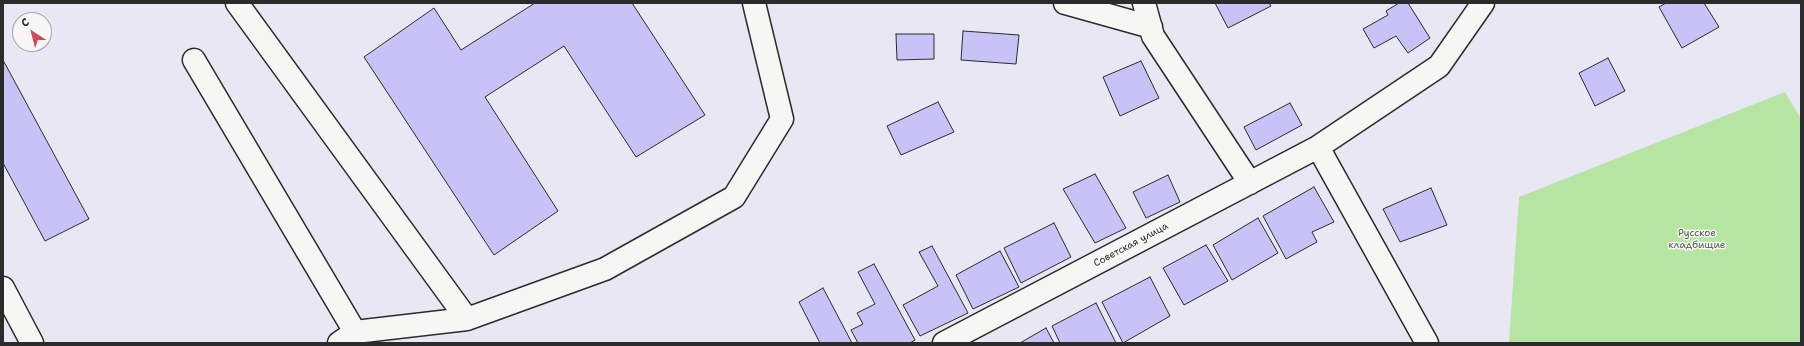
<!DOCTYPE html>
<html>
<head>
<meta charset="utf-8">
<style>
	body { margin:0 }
	#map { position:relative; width:1804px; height:346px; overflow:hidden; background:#e8e7f3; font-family:"Shantell Sans",sans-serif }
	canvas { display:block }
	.frame { position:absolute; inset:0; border:4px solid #2b2b2b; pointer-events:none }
	.north { position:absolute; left:12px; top:12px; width:40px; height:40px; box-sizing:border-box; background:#f6f6f2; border:1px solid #a5a5a2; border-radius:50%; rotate:324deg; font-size:11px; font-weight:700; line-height:16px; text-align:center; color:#2b2b2b }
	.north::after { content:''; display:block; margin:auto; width:14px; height:18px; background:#d1495b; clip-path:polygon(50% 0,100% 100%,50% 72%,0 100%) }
</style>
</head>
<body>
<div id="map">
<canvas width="1804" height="346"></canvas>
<div class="frame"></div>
<div class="north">С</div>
</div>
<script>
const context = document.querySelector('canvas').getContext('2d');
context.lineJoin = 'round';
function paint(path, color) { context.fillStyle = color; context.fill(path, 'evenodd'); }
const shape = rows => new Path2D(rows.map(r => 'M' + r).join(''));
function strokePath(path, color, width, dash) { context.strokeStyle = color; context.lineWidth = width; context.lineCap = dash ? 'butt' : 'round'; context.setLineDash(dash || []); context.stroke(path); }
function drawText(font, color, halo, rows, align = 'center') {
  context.font = font + ' "Shantell Sans",sans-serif'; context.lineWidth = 3; context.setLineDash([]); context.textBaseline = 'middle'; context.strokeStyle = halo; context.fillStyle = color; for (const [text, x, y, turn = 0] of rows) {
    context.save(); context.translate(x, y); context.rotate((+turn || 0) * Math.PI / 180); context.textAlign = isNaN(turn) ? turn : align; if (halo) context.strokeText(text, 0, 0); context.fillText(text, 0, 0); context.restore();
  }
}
paint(shape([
	[1785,92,1801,119,1801,343,1509,343,1519,197]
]), '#b6e4a2');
const building = shape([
	[535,3,632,3,705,115,636,157,564,46,485,97,558,211,494,255,364,57,434,8,461,50,535,3],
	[1215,3,1269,3,1271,6,1228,28,1215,3],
	[1399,3,1408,3,1430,38,1408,53,1396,36,1374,48,1363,29,1388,15,1386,11,1399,3],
	[1666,3,1704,3,1719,27,1682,48,1659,7,1666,3],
	[963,31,1019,35,1016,64,961,60,963,31],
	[896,34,934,34,934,59,897,60,896,34],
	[1608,58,1625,91,1595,106,1579,73,1608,58],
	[3,60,89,219,45,241,3,163,3,60],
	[1141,61,1159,98,1120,116,1103,77,1141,61],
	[938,102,954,132,901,155,887,126,938,102],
	[1290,103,1302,125,1256,150,1244,127,1290,103],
	[1095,174,1126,228,1095,243,1063,189,1095,174],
	[1168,175,1180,202,1146,218,1133,192,1168,175],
	[1314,187,1334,222,1312,232,1317,242,1286,259,1263,216,1314,187],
	[1431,188,1447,225,1400,242,1383,209,1431,188],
	[1258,218,1278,253,1232,280,1213,245,1258,218],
	[1054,223,1071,257,1021,283,1004,248,1054,223],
	[1206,245,1228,281,1184,305,1163,268,1206,245],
	[932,246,968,313,920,336,903,305,938,286,919,252,932,246],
	[1000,251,1019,287,973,309,956,275,1000,251],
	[874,264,915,340,910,343,858,343,851,330,863,324,857,313,875,304,858,272,874,264],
	[1150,277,1170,316,1123,343,1102,302,1150,277],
	[823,288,852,343,820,343,799,302,823,288],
	[1096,303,1116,343,1060,343,1052,326,1096,303],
	[1046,328,1054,343,1020,343,1046,328]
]);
paint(building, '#c7c3f6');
strokePath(building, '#2b2b2b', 1);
const minor = shape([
	[237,3,467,319,355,332],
	[1065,3,1151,27],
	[1144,3,1153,36,1250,183],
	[194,60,355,332,339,343],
	[1318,147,1427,343],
	[3,288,32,343],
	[467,319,605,269,734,197,782,119,754,3],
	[944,343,1318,147,1439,66,1483,3]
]);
strokePath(minor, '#2b2b2b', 25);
strokePath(minor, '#f6f6f2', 22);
drawText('10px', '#4e5949', '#f6f6f2', [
	["Русское",1697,233],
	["кладбищие",1697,245]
]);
drawText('10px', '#2b2b2b', '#f6f6f2', [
	["Советская улица",1131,245,-28]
]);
</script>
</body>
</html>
